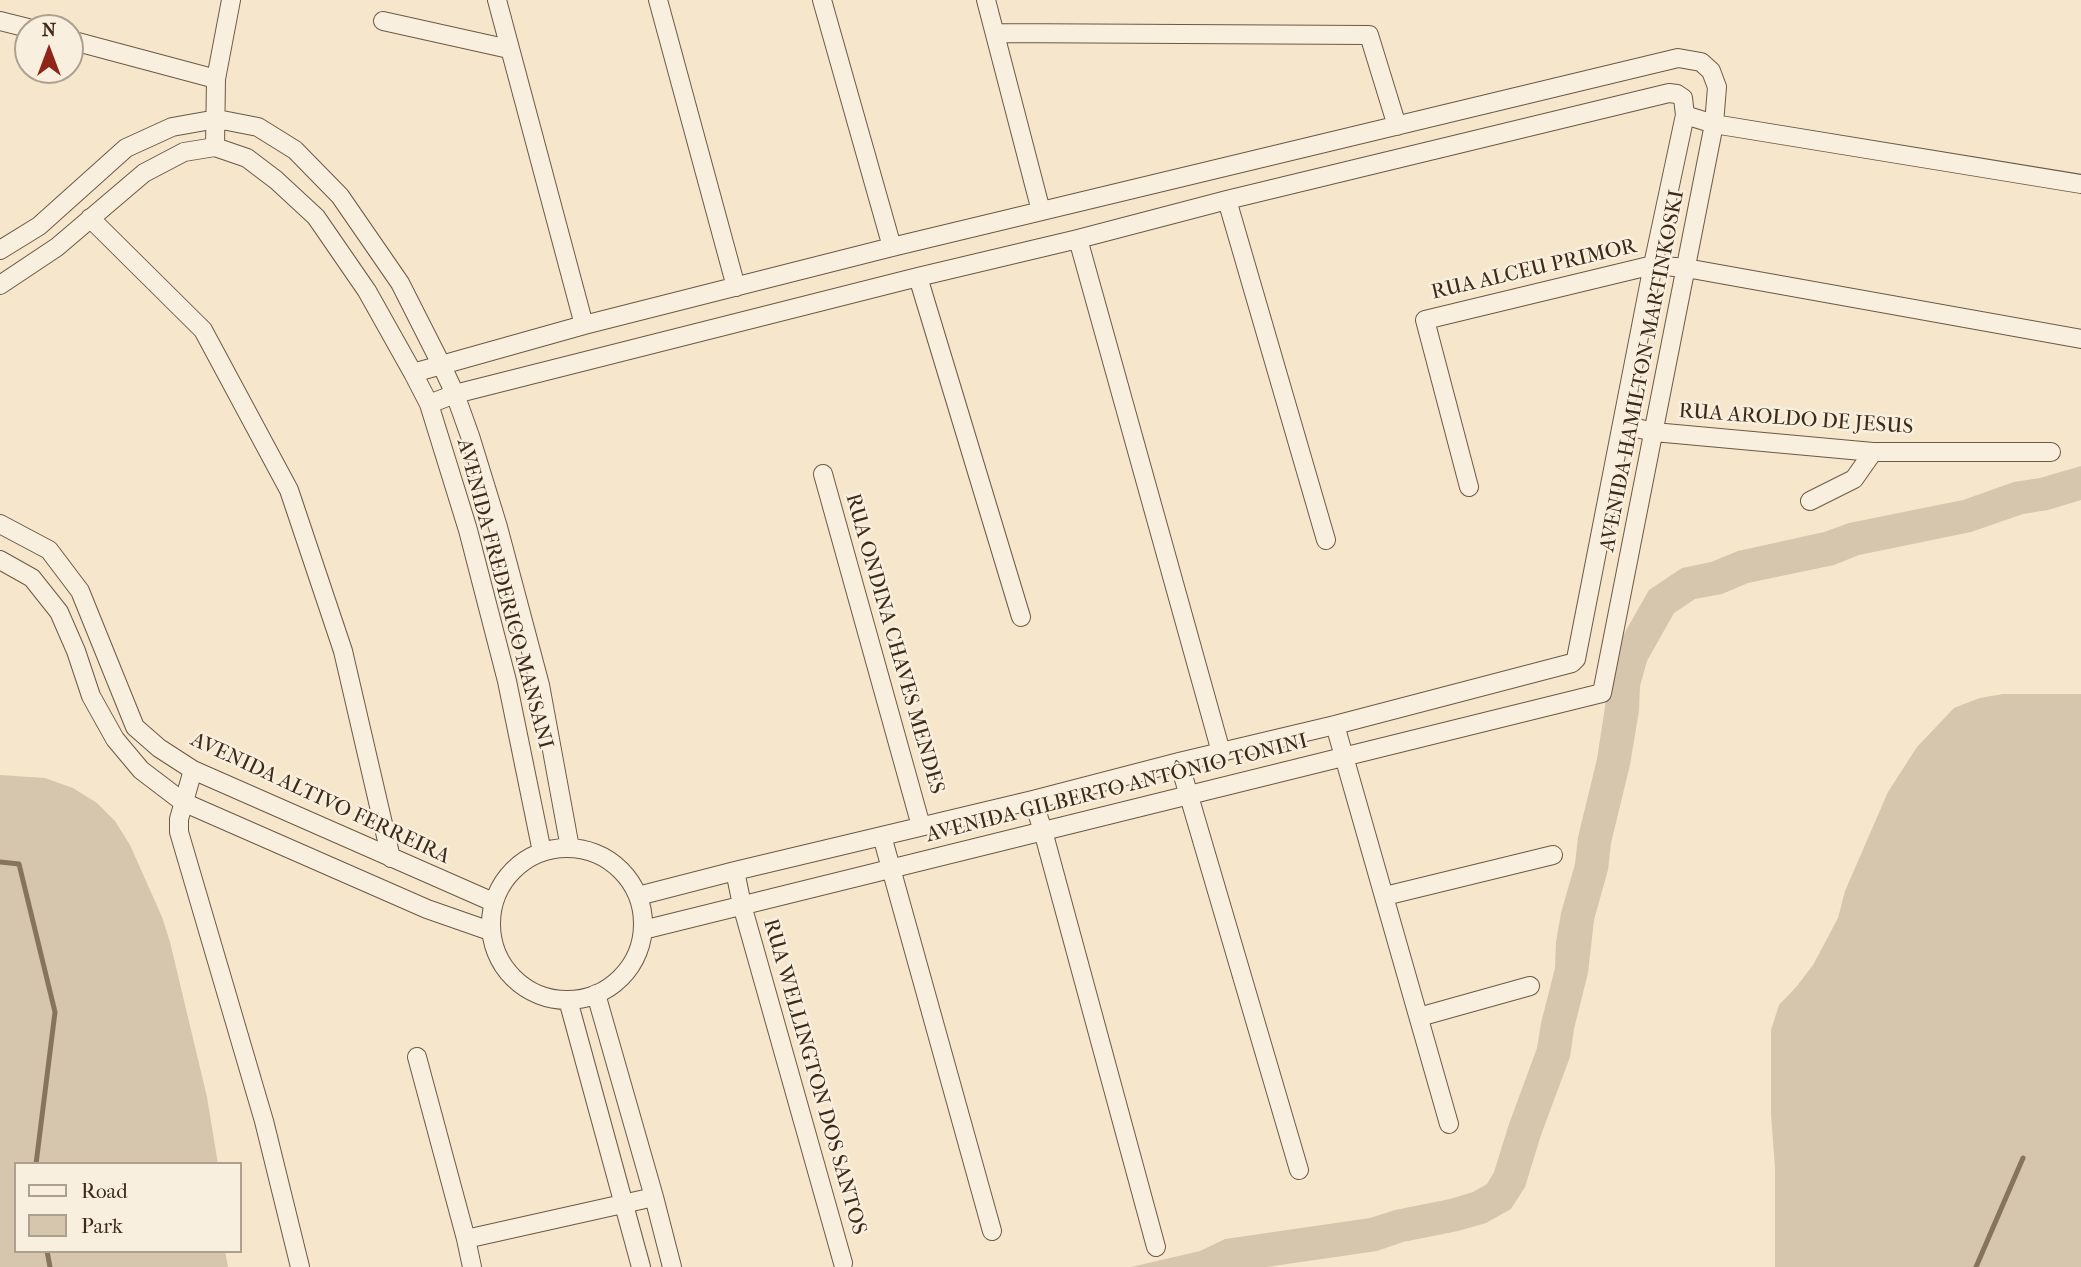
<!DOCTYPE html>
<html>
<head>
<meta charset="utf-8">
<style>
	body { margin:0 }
	#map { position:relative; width:2081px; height:1267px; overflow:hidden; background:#f5e6cc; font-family:"IM FELL French Canon",serif }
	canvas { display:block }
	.legend { position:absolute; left:14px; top:1162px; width:228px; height:91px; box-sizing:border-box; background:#f8efde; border:2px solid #aea08f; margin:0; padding:9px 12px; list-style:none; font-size:21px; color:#3e2a18 }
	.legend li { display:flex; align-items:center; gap:14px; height:35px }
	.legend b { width:35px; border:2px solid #aea08f }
	.north { position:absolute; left:14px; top:14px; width:70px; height:70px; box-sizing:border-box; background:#f8efde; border:2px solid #aea08f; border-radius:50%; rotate:0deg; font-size:19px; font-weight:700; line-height:28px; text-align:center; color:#3e2a18 }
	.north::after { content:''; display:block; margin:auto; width:24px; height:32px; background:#8f2418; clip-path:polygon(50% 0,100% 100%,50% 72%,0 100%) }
</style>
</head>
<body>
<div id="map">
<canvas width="2081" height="1267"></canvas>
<ul class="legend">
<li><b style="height:9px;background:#f8efde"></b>Road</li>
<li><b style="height:19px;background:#d6c6ad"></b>Park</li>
</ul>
<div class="north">N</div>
</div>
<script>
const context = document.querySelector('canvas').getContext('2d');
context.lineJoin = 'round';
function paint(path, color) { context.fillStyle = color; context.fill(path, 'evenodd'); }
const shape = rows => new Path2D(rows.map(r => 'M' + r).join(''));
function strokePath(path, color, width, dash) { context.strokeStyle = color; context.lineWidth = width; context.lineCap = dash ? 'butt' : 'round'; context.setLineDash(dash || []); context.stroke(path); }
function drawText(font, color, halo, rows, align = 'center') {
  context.font = font + ' "IM FELL French Canon",serif'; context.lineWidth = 5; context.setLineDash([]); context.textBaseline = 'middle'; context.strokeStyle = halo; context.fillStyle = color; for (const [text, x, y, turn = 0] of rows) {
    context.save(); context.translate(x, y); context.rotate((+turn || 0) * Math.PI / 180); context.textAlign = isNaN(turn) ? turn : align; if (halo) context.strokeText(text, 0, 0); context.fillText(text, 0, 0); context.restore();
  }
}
paint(shape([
	[2081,466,2081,500,2048,510,2023,514,1971,532,1859,555,1834,565,1748,583,1722,594,1695,599,1674,613,1647,661,1640,686,1639,711,1630,765,1611,843,1608,870,1594,920,1588,973,1574,1029,1570,1057,1541,1135,1525,1187,1511,1209,1486,1223,1458,1231,1403,1242,1377,1251,1294,1263,1267,1267,1131,1267,1200,1251,1225,1239,1370,1218,1395,1210,1450,1199,1473,1192,1487,1184,1494,1172,1509,1124,1537,1048,1541,1023,1555,968,1556,942,1561,913,1575,864,1578,837,1597,759,1605,707,1607,680,1616,648,1649,590,1682,568,1711,562,1738,551,1824,532,1849,523,1963,500,2014,482,2040,478],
	[2003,694,2081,694,2081,1267,1775,1267,1775,1168,1771,1114,1771,1030,1779,1005,1797,986,1813,965,1838,918,1845,891,1888,792,1917,747,1954,708,1980,698],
	[0,775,45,778,73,788,97,803,115,821,130,845,162,917,170,942,207,1097,218,1164,16,1164,16,1251,225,1251,228,1267,0,1267]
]), '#d6c6ad');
strokePath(shape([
	[0,862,19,864,55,1012,36,1164],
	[47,1251,50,1267],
	[1976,1267,2023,1158]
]), '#87745f', 5);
const minor = shape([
	[497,0,584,325],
	[658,0,736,287],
	[822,0,892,247],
	[986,0,1041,211],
	[0,21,28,28],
	[383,21,509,49],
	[996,33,1369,35,1397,126],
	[70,40,216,79],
	[1685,115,1714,124,2081,184],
	[215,147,216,79,231,0],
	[1227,200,1326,540],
	[90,218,203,330,289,490,343,651,391,858],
	[1078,239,1221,752],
	[0,250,39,226,126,148,172,127,217,119,258,127,295,150,340,196,400,283,441,364,455,394,470,436,498,527,540,685,570,848],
	[918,277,1021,617],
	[0,285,57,247,144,173,184,152,215,147,247,158,276,180,316,217,367,291,413,373,429,404,468,530,507,681,542,852],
	[413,373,584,325,892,247,1678,58,1701,62,1711,71,1717,87,1714,124,1602,693,643,930],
	[429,404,455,394,918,277,1078,239,1227,200,1669,93,1677,94,1683,98,1685,115,1653,265,1576,659,1572,663,1335,725,1179,762,1033,800,735,871,638,896],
	[1623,425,1654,432,1873,452,2051,452],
	[823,474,921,826],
	[1469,487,1425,320,1653,265,1686,268,2081,339],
	[1810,501,1854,479,1873,452],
	[0,524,49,550,80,591,135,727,159,748,193,770,493,902],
	[0,560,32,578,59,612,76,651,91,696,115,739,141,770,183,802,427,909,490,931],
	[1335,725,1449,1124],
	[1179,762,1299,1170],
	[193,770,179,819,179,832,264,1121,300,1267],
	[1033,800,1043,831,1156,1247],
	[882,836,992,1231],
	'491 924a76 76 0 1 1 152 0a76 76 0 1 1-152 0Z',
	[735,871,742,905,843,1263],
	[1385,896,1553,855],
	[596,994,654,1197,672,1267],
	[568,1000,641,1267],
	[1419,1017,1530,986],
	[417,1057,466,1239,472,1267],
	[466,1239,654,1197]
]);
strokePath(minor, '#6c5945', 20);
strokePath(minor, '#f8efde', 18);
drawText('21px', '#3e2a18', '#f8efde', [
	["RUA ALCEU PRIMOR",1534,270,-13],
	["AVENIDA HAMILTON MARTINKOSKI",1643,371,-79],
	["RUA AROLDO DE JESUS",1796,420,4],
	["AVENIDA FREDERICO MANSANI",504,594,75],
	["RUA ONDINA CHAVES MENDES",894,644,74],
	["AVENIDA GILBERTO ANTÔNIO TONINI",1117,789,-14],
	["AVENIDA ALTIVO FERREIRA",320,799,25],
	["RUA WELLINGTON DOS SANTOS",814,1077,74]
]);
</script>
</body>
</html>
